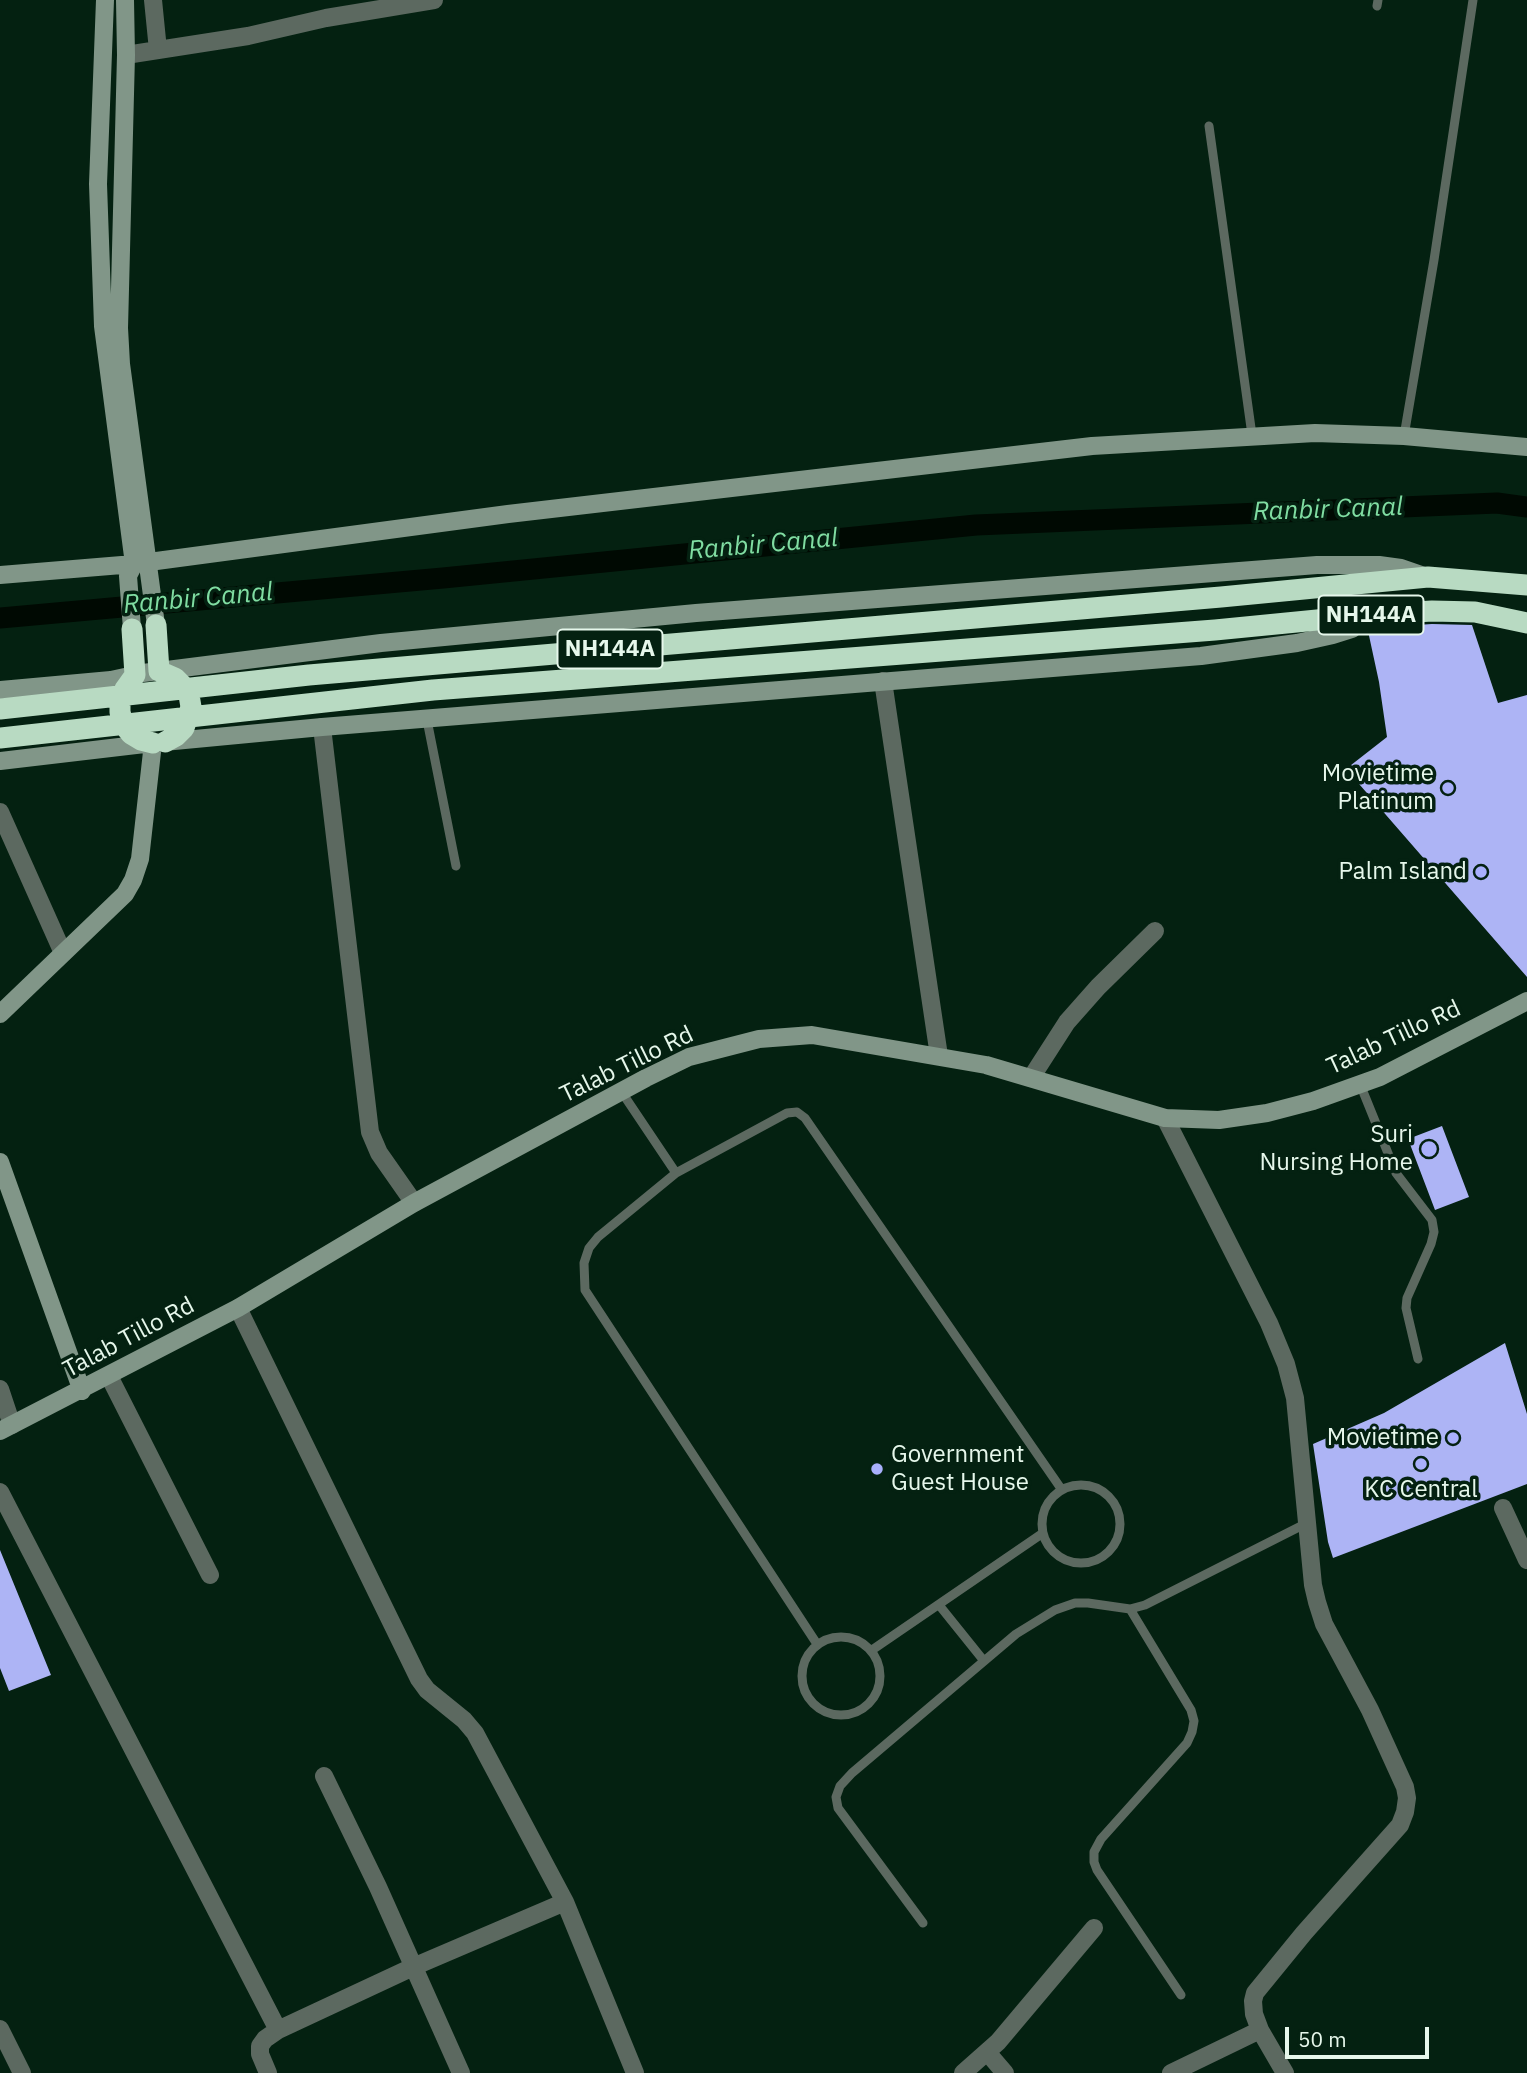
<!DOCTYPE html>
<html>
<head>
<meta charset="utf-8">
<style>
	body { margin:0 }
	#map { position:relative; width:1527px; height:2073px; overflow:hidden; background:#042111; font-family:"IBM Plex Sans",sans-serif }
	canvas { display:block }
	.scale { position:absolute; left:1285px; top:2027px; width:144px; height:32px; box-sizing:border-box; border:4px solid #e6f7eb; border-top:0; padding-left:9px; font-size:21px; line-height:24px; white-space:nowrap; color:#e6f7eb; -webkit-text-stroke:5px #042111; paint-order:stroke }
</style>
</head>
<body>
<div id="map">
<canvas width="1527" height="2073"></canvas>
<div class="scale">50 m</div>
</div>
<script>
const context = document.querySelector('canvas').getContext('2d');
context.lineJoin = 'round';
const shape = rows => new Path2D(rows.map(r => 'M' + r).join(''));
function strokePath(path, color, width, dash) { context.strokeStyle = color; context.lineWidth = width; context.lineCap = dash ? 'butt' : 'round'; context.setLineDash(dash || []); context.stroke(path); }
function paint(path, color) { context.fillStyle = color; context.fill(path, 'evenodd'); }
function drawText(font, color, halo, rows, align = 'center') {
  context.font = font + ' "IBM Plex Sans",sans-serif'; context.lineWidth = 7; context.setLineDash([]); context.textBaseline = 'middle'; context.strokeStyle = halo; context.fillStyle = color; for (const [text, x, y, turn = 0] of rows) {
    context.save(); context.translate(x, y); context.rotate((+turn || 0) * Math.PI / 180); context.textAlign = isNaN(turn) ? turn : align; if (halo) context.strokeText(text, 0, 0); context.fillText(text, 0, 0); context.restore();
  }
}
strokePath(shape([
	[0,618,443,578,976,525,1497,503,1527,507]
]), '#000902', 21);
paint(shape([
	[1432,624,1472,625,1498,703,1527,695,1527,977,1346,769,1387,737,1379,682,1368,631,1370,628],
	[1442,1126,1469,1197,1435,1210,1408,1139],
	[1505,1343,1527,1414,1527,1484,1333,1558,1328,1542,1313,1444,1384,1413],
	[0,1550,51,1675,9,1691,0,1668]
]), '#adb4f5');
strokePath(shape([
	[1377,6,1378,0],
	[1209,126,1252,435],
	[1404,436,1434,260,1473,0],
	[427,720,456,866],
	[1360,1084,1396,1173,1432,1220,1434,1232,1431,1244,1407,1298,1406,1308,1418,1359],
	[621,1091,676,1173,598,1237,589,1248,584,1263,585,1290,817,1644],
	[676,1173,787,1113,797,1112,805,1118,1062,1490],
	'1042 1524a39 39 0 1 1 78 0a39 39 0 1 1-78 0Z',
	[939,1605,984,1661],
	[1130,1609,1191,1710,1194,1721,1192,1732,1187,1743,1101,1839,1094,1852,1094,1862,1097,1870,1181,1995],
	'802 1676a39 39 0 1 1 78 0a39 39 0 1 1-78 0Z',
	[872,1650,1043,1533],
	[923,1923,838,1808,836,1797,840,1786,852,1773,1016,1634,1055,1610,1075,1603,1088,1603,1130,1609,1145,1605,1307,1523]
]), '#5c6960', 9);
strokePath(shape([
	[153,0,158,50],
	[126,55,248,36,326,18,434,0],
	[883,681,939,1056],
	[322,727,370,1132,379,1153,414,1203],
	[0,812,63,953],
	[1031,1078,1067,1022,1098,987,1155,931],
	[1165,1118,1269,1323,1286,1364,1295,1398,1313,1585,1317,1602,1324,1624,1370,1710,1405,1787,1407,1798,1405,1812,1400,1825,1304,1933,1255,1993,1253,2001,1254,2014,1260,2030,1285,2073],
	[238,1308,419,1679,427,1690,464,1720,475,1733,565,1902,635,2073],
	[109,1376,210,1575],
	[0,1389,12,1425],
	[0,1492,278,2030],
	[1503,1508,1527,1560],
	[324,1776,378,1887,461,2073],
	[0,2029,22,2073],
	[987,2052,1005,2073],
	[268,2073,260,2054,260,2046,265,2039,278,2030,413,1967,565,1902],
	[963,2073,998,2042,1094,1928],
	[1171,2073,1260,2030]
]), '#5c6960', 18);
strokePath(shape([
	[105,0,98,184,103,326,134,564,128,576,132,629],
	[125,0,126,55,119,328,121,364,156,625],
	[0,575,134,564,508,514,1092,446,1315,433,1404,436,1527,447],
	[0,690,111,680,143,673,381,643,696,613,1317,565,1379,565,1401,568,1427,577],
	[0,761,153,743,322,727,1201,656,1297,643,1333,635,1352,629,1368,615],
	[0,1014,125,894,133,880,140,859,153,743],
	[0,1162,82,1391],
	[0,1431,238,1308,414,1203,646,1078,689,1057,759,1039,812,1035,986,1065,1165,1118,1219,1120,1267,1113,1313,1101,1380,1077,1527,1001]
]), '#819688', 18);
strokePath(shape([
	[156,625,159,671,175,678,183,686,189,695,191,707,184,728,176,736,165,742],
	[132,629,135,675,125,689,120,700,120,712,123,724,131,734,141,740,153,743],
	[0,709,309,675,1221,597,1428,577,1527,585],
	[0,738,433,690,1215,630,1368,615,1432,611,1475,612,1527,623]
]), '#b8dac2', 21);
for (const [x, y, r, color] of [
	[1448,788,7,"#a9b0fc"],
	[1481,872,7,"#a9b0fc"],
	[1429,1149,9,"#a9b0fc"],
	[1453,1438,7,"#a9b0fc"],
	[1421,1464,7,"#a9b0fc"],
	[877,1469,7,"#a9b0fc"]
]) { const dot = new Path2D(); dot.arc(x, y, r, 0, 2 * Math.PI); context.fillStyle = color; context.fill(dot); strokePath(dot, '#042111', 2.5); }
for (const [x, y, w] of [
	[1371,615,105],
	[610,649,105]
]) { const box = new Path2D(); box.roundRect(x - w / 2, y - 19.5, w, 39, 5); context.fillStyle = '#042111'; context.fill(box); strokePath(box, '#e6f7eb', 2); }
drawText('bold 23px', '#e6f7eb', null, [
	["NH144A",1371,615],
	["NH144A",610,649]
]);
drawText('24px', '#e6f7eb', '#042111', [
	["Movietime",1434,774],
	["Platinum",1434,802],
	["Palm Island",1467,872],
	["Suri",1413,1135],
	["Nursing Home",1413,1163],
	["Movietime",1439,1438],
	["Government",891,1455,"left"],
	["Guest House",891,1483,"left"],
	["KC Central",1421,1490,"center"]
], 'right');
drawText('24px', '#e6f7eb', '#042111', [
	["Talab Tillo Rd",1394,1038,-25],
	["Talab Tillo Rd",627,1065,-26],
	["Talab Tillo Rd",129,1338,-28]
]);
drawText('italic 26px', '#80dda2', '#042111', [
	["Ranbir Canal",1328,510,-2],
	["Ranbir Canal",763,545,-5],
	["Ranbir Canal",198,599,-5]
]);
</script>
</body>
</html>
